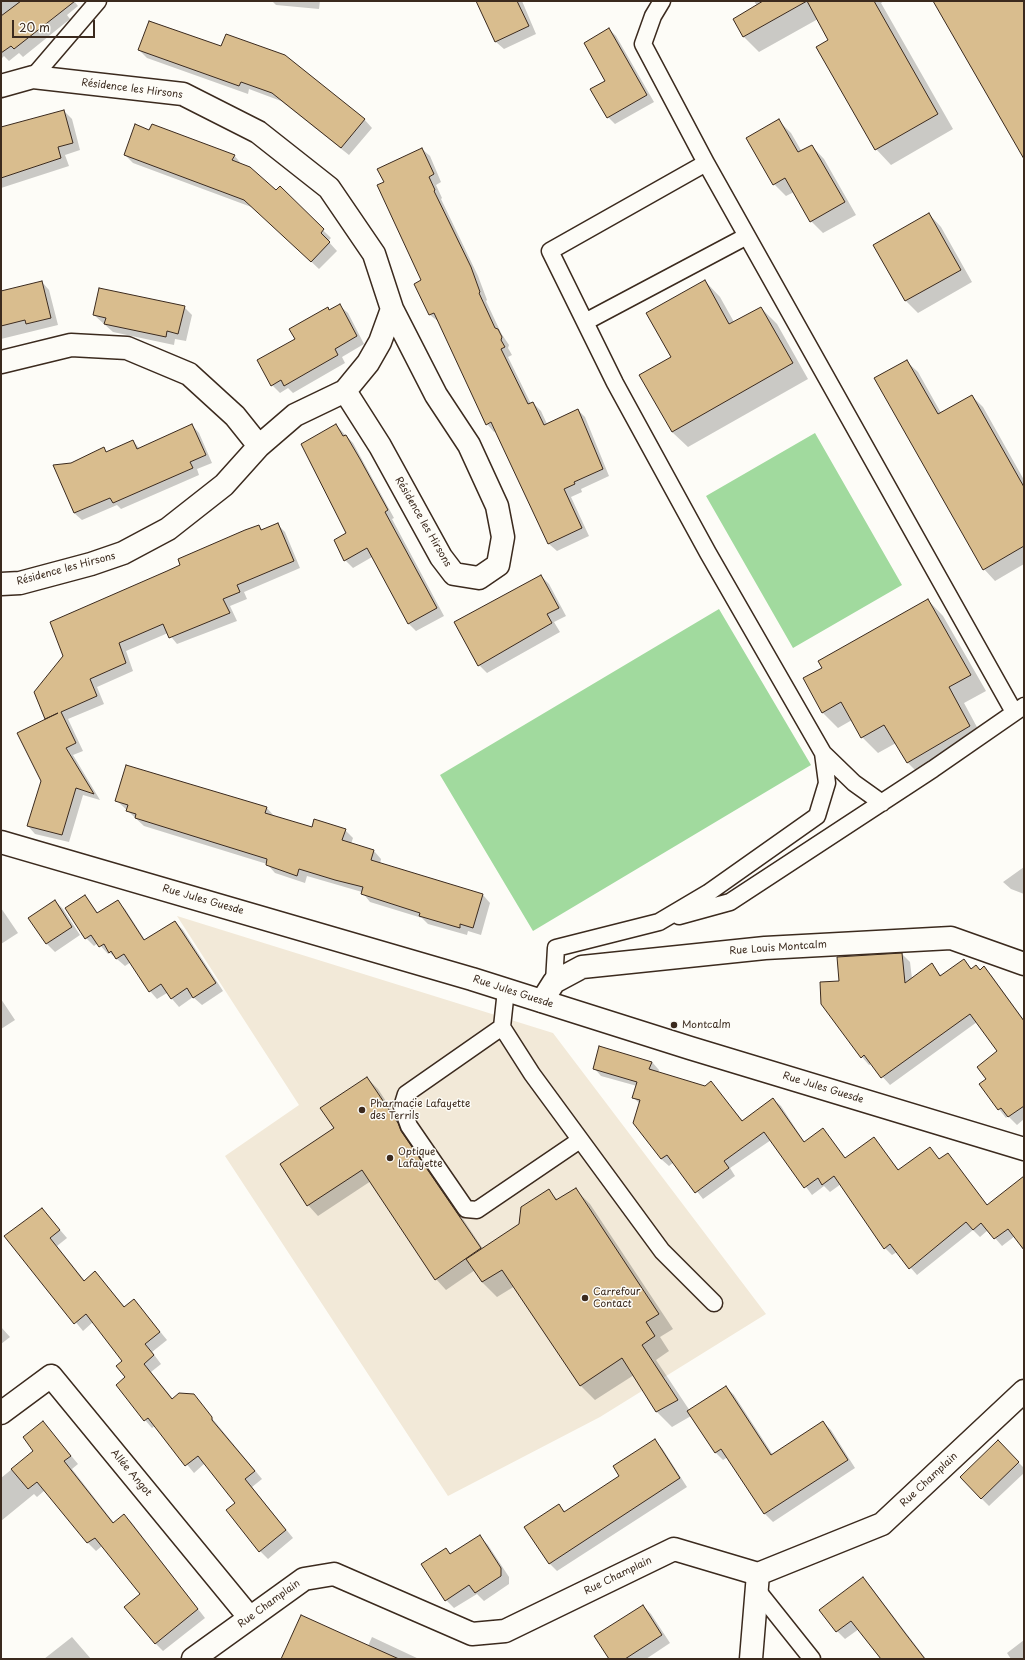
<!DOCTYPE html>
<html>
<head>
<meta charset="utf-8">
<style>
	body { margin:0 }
	#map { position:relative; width:1025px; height:1660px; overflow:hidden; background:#fdfcf7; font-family:"Playpen Sans",sans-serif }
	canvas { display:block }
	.frame { position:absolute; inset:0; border:2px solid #3b2a1e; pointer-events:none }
	.scale { position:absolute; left:12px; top:20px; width:83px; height:18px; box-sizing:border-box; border:2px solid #3b2a1e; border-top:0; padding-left:5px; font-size:12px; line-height:14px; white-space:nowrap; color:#3b2a1e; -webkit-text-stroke:3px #fdfcf7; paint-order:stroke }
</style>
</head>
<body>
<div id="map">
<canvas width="1025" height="1660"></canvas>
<div class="frame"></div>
<div class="scale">20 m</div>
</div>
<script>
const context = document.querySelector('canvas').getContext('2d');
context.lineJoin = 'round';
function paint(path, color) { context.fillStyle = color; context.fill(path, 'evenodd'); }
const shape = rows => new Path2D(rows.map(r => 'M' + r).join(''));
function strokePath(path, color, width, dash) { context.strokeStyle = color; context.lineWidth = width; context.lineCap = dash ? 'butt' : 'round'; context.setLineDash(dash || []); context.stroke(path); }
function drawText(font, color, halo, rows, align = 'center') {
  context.font = font + ' "Playpen Sans",sans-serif'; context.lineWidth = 3; context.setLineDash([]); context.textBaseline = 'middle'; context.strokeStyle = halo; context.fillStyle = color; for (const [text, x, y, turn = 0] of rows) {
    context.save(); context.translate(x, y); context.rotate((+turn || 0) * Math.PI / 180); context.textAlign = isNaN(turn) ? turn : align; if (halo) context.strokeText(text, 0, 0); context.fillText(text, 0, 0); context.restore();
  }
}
paint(shape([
	[177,916,553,1033,766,1314,600,1417,448,1496,225,1156,299,1105]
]), '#f2e9d8');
paint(shape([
	[815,433,902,585,793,648,706,496],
	[719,609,811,765,533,931,440,775]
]), '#a1da9e');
paint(shape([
	[1,1,74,1,78,6,67,15,70,19,23,57,19,53,9,61,4,56,1,59],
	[272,1,320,1,319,9,276,5],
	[477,1,522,1,536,34,504,49,496,42],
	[754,1,884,1,881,3,953,129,891,165,876,149,830,40,818,19,759,52,744,37,734,19,757,6],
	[150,21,222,47,364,119,372,128,349,155,281,101,249,89,248,94,147,58,139,50],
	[609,29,616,36,654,102,615,124,608,117,606,81],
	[64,111,72,119,80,150,65,155,69,166,1,188,1,129],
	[779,121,791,133,802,152,812,146,824,159,856,215,823,233,811,221,794,192,786,196,774,184],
	[150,131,234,155,242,165,276,192,280,188,331,238,328,241,337,251,319,269,254,208,133,163,125,155],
	[422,149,430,156,441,182,436,185,442,198,441,199,478,276,487,300,486,301,501,333,509,345,508,348,512,355,508,357,531,404,533,403,541,411,547,424,578,410,585,417,609,476,581,489,582,492,571,497,589,536,557,551,549,544,496,431,494,432,487,424,439,322,430,315,423,281,385,183],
	[929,214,941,227,972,282,918,313,906,301,874,245],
	[705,281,720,297,734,322,761,308,777,324,808,379,688,447,672,432,672,358],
	[42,282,49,290,58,325,1,339,1,292],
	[340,306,348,313,364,344,342,357,345,363,293,393,288,388,280,393,272,385,258,361,297,339],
	[184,307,192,315,186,341,175,339,174,345,113,332,94,315],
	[906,361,918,372,941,413,972,396,983,407,1024,480,1024,564,995,581,984,569],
	[192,425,199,433,212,463,197,469,199,475,121,509,117,505,82,520,74,513,54,466,71,464,104,449,108,453,133,441,140,449],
	[336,425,353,443,394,518,392,519,444,616,416,631,409,624,372,557,353,568,345,560,347,534],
	[277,524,285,532,300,568,244,592,247,599,230,606,237,621,177,644,168,633,126,651,133,671,97,687,104,704,68,719,83,751,73,755,100,800,83,795,69,842,35,834,28,826,42,781,46,718,167,572,258,526,263,530],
	[541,576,549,584,566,616,554,622,560,632,487,673,479,665,455,623],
	[928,600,943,616,986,691,964,703,985,742,923,778,907,762,896,743,878,753,862,737,852,720,838,728,823,713,823,668],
	[116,800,267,808,274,816,312,829,345,830,353,838,351,844,374,851,381,859,380,864,483,895,490,903,481,935,468,931,467,935,428,924,422,918,370,902,362,892,307,876,305,883,275,873,267,864,144,826],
	[1024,867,1024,894,1011,889,1003,882],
	[85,896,98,913,117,901,125,909,145,940,175,922,183,930,223,991,202,1005,193,997,179,1007,167,993,157,999,150,991,131,962,125,966,110,953,108,954,98,943,94,946,86,938],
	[55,901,63,909,80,935,55,952,47,944],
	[1,908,18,933,1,944],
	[902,954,910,962,912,979,931,965,942,976,964,960,972,969,980,971,984,968,992,976,1024,1020,1024,1119,1017,1125,1008,1116,1006,1118,980,1085,988,1079,998,1052,977,1022,890,1085,871,1064,869,1065,862,1057,840,982],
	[1,999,15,1020,1,1029],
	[652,1062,659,1070,658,1073,705,1087,711,1083,743,1121,773,1099,781,1106,805,1143,823,1130,846,1159,874,1139,899,1170,930,1148,940,1160,948,1154,988,1206,1024,1190,1024,1238,1015,1236,1002,1246,988,1230,980,1237,973,1230,917,1275,897,1252,892,1255,885,1248,841,1184,830,1192,824,1186,812,1195,771,1140,730,1168,735,1176,703,1199,674,1162,669,1166,661,1159,640,1104,633,1097,637,1086,601,1076,594,1068],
	[367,1078,378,1089,408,1135,412,1143,483,1249,520,1224,548,1190,558,1200,575,1189,590,1204,673,1329,660,1337,669,1351,656,1360,690,1411,726,1387,734,1395,773,1455,823,1422,831,1430,855,1468,773,1522,765,1514,728,1457,723,1460,715,1452,691,1416,672,1427,657,1412,634,1375,595,1400,580,1385,515,1286,497,1297,482,1282,475,1270,446,1290,436,1279,371,1181,318,1216,308,1205,335,1129],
	[42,1209,67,1238,57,1246,85,1281,95,1272,125,1307,134,1300,167,1340,152,1352,161,1364,151,1372,173,1399,193,1395,262,1479,252,1487,293,1538,268,1559,260,1551,237,1503,205,1463,194,1473,155,1426,152,1428,145,1420,127,1377,124,1361,93,1322,83,1331,5,1236],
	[1,1327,10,1337,1,1344],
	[43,1422,78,1464,72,1469,114,1523,124,1515,132,1523,205,1618,163,1651,155,1643,142,1594,102,1546,96,1551,88,1543,45,1490,37,1497,34,1494,1,1521,1,1478,34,1451],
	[655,1441,662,1448,687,1487,557,1571,549,1563,559,1506,566,1512,620,1477],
	[1006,1450,1024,1468,1024,1473,989,1506,981,1498],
	[480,1537,488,1545,509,1577,509,1584,484,1601,477,1594,454,1608,446,1600,446,1549,452,1555],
	[863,1579,871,1587,926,1659,882,1659,859,1629,845,1639,837,1631],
	[643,1606,651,1614,670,1643,646,1659,610,1659],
	[72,1637,91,1659,44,1659],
	[372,1637,419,1659,284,1659,368,1646],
	[1024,1640,1024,1659,1011,1659,1007,1653]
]), '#0003');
const building = shape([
	[21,1,75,1,14,49,11,46,1,53,1,16,21,1],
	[476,1,517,1,529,26,495,42,476,1],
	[763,1,874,1,938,114,875,150,816,47,828,40,807,1,743,37,733,19,763,1],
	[933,1,1024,1,1024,159,933,1],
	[149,21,221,46,226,34,285,55,365,119,341,148,272,93,241,82,239,86,138,50,149,21],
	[609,28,647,95,607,118,590,89,605,81,584,43,609,28],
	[64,110,73,143,58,147,61,158,1,178,1,127,64,110],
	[779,119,798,152,812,145,845,202,810,222,785,178,773,185,746,138,779,119],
	[135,124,149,130,152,124,235,155,232,160,250,167,276,190,280,186,324,229,321,233,330,242,311,262,244,200,124,155,135,124],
	[422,148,434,174,429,177,435,190,434,191,471,267,480,292,479,293,495,328,498,329,502,337,501,340,505,347,501,349,528,404,533,402,544,425,578,409,603,469,574,482,575,484,564,489,582,528,548,544,496,433,491,422,486,425,434,313,429,315,414,284,421,280,377,185,384,182,377,169,422,148],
	[929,213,961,270,905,301,873,245,929,213],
	[705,280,729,324,761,307,793,363,672,432,639,375,671,357,646,313,705,280],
	[42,281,51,318,26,324,25,320,1,326,1,291,42,281],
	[99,288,185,306,178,334,167,331,166,337,104,324,106,318,93,315,99,288],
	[340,304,357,336,335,349,338,355,284,386,281,380,271,386,257,360,295,339,289,329,328,307,329,310,340,304],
	[907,360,938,414,972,395,1024,487,1024,546,983,570,874,378,907,360],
	[192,424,206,455,190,462,193,468,113,503,110,498,74,513,53,465,71,463,104,447,106,452,133,440,137,449,192,424],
	[336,424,343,436,346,435,360,459,388,510,385,512,437,608,408,624,367,548,344,561,334,540,346,533,301,444,336,424],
	[278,523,294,561,237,585,240,592,223,599,230,613,169,638,163,624,119,643,126,663,90,679,97,696,61,712,76,743,66,748,94,794,76,788,62,835,27,826,41,781,17,733,58,713,45,719,34,692,63,656,50,622,167,571,180,565,178,559,245,530,259,525,261,530,278,523],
	[541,575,559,608,547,614,552,623,478,666,454,622,541,575],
	[928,599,971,675,949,687,970,726,907,763,884,725,861,738,841,702,822,713,803,678,822,668,818,661,928,599],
	[126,765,267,807,265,813,312,827,314,819,346,829,342,840,374,850,371,860,483,894,473,928,460,924,460,928,419,916,420,913,361,894,363,887,335,880,299,869,297,876,266,865,267,859,135,818,136,814,126,811,128,805,115,801,126,765],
	[85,895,97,913,118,900,144,940,175,921,216,983,193,998,187,988,171,999,161,984,149,992,124,954,116,959,111,951,109,953,104,944,99,947,91,935,85,939,65,908,85,895],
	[55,900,72,927,46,944,28,918,55,900],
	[902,953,905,983,932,963,940,976,964,959,971,969,976,965,980,970,984,966,1024,1021,1024,1106,1008,1117,1001,1108,998,1110,979,1084,986,1079,977,1067,997,1051,970,1014,881,1078,864,1055,861,1058,821,1004,820,982,839,981,837,957,902,953],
	[599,1046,652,1062,649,1069,705,1086,711,1081,742,1121,773,1098,804,1142,823,1128,845,1158,874,1137,898,1170,930,1147,939,1159,948,1153,987,1205,1024,1176,1024,1250,1008,1229,994,1239,981,1223,973,1230,966,1222,909,1269,890,1244,884,1249,834,1176,822,1185,818,1178,804,1188,764,1132,724,1161,729,1168,695,1193,667,1155,661,1159,633,1123,640,1100,632,1098,637,1082,593,1069,599,1046],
	[367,1077,398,1123,401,1131,481,1248,435,1280,362,1170,307,1206,280,1164,334,1128,320,1108,367,1077],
	[576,1188,659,1314,646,1322,655,1336,642,1345,678,1400,656,1412,622,1358,580,1386,502,1270,482,1282,466,1259,519,1224,521,1207,549,1189,556,1200,576,1188],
	[42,1208,60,1230,50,1238,84,1281,95,1271,124,1307,134,1299,160,1332,145,1344,154,1355,144,1364,172,1399,179,1393,194,1394,212,1417,212,1420,255,1471,245,1479,286,1530,259,1552,226,1510,235,1503,198,1456,185,1466,148,1418,144,1421,116,1385,125,1377,116,1366,122,1361,86,1314,74,1324,4,1236,42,1208],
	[726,1386,771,1455,823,1421,848,1460,764,1514,721,1449,715,1453,687,1411,726,1386],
	[43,1421,71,1456,64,1461,113,1523,124,1514,198,1609,155,1644,124,1607,140,1594,95,1538,87,1543,37,1482,28,1489,11,1469,33,1451,23,1437,43,1421],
	[655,1439,680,1478,549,1564,524,1527,559,1504,564,1512,619,1476,613,1466,655,1439],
	[998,1440,1019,1462,981,1499,960,1477,998,1440],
	[480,1535,501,1568,501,1576,475,1593,469,1585,445,1601,421,1564,446,1548,450,1554,480,1535],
	[863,1577,905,1633,925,1659,881,1659,851,1621,836,1632,819,1610,863,1577],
	[643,1605,662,1635,625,1659,609,1659,594,1636,643,1605],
	[301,1615,343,1634,399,1659,281,1659,301,1615]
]);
paint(building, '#d9bd8e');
strokePath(building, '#3b2a1e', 1);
const service = shape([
	[33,77,98,1],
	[706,163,1014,712],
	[585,322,747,236],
	[823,753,854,783,882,803],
	[679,916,730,902,933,769,1024,706],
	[554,982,556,948,659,922,708,893,817,816,827,783,823,753,708,553,615,383,550,251,706,163,643,44,653,16,662,1],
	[506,990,502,1027,532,1074,662,1251,714,1303],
	[502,1027,406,1094,402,1107,409,1126,466,1209,477,1210,580,1140],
	[757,1590,812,1659]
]);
const minor = shape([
	[1,86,33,77,183,94,258,132,329,188,374,254,392,309,436,395,469,445,497,506,503,537,498,565,479,578,454,574,441,557,380,446,345,391,295,415,259,446,224,485,168,529,123,553,91,564,20,583,1,584],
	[1,362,71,345,127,348,189,374,235,416,259,446],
	[345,391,368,363,380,342,392,309],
	[542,1001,554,982,582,967,765,948,951,938,1024,964],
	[1,1413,51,1376,250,1618],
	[193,1659,304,1579,334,1574,472,1634,505,1631,674,1549,758,1574,882,1524,1024,1391],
	[751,1659,758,1574]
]);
const tertiary = shape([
	[1,842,472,979,690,1048,1024,1149]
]);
strokePath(service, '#3b2a1e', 19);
strokePath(minor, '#3b2a1e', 25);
strokePath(tertiary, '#3b2a1e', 25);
strokePath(service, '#fdfcf7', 16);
strokePath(minor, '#fdfcf7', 22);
strokePath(tertiary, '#fdfcf7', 22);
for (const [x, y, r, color] of [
	[674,1025,4,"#3b2a1e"],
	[362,1110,4,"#3b2a1e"],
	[390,1158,4,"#3b2a1e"],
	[585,1298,4,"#3b2a1e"]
]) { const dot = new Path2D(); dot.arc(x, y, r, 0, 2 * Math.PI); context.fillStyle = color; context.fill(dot); strokePath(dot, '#fdfcf7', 1.5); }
drawText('10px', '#3b2a1e', '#fdfcf7', [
	["Résidence les Hirsons",132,89,7],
	["Résidence les Hirsons",423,522,60],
	["Résidence les Hirsons",66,569,-15],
	["Rue Jules Guesde",203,900,16],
	["Rue Louis Montcalm",778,948,-4],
	["Rue Jules Guesde",513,992,18],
	["Rue Jules Guesde",823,1088,17],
	["Allée Angot",131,1473,50],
	["Rue Champlain",929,1480,-43],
	["Rue Champlain",618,1576,-26],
	["Rue Champlain",269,1604,-36]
]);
drawText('10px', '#3b2a1e', '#fdfcf7', [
	["Montcalm",682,1025],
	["Pharmacie Lafayette",370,1104],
	["des Terrils",370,1116],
	["Optique",398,1152],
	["Lafayette",398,1164],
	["Carrefour",593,1292],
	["Contact",593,1304]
], 'left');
</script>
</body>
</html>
